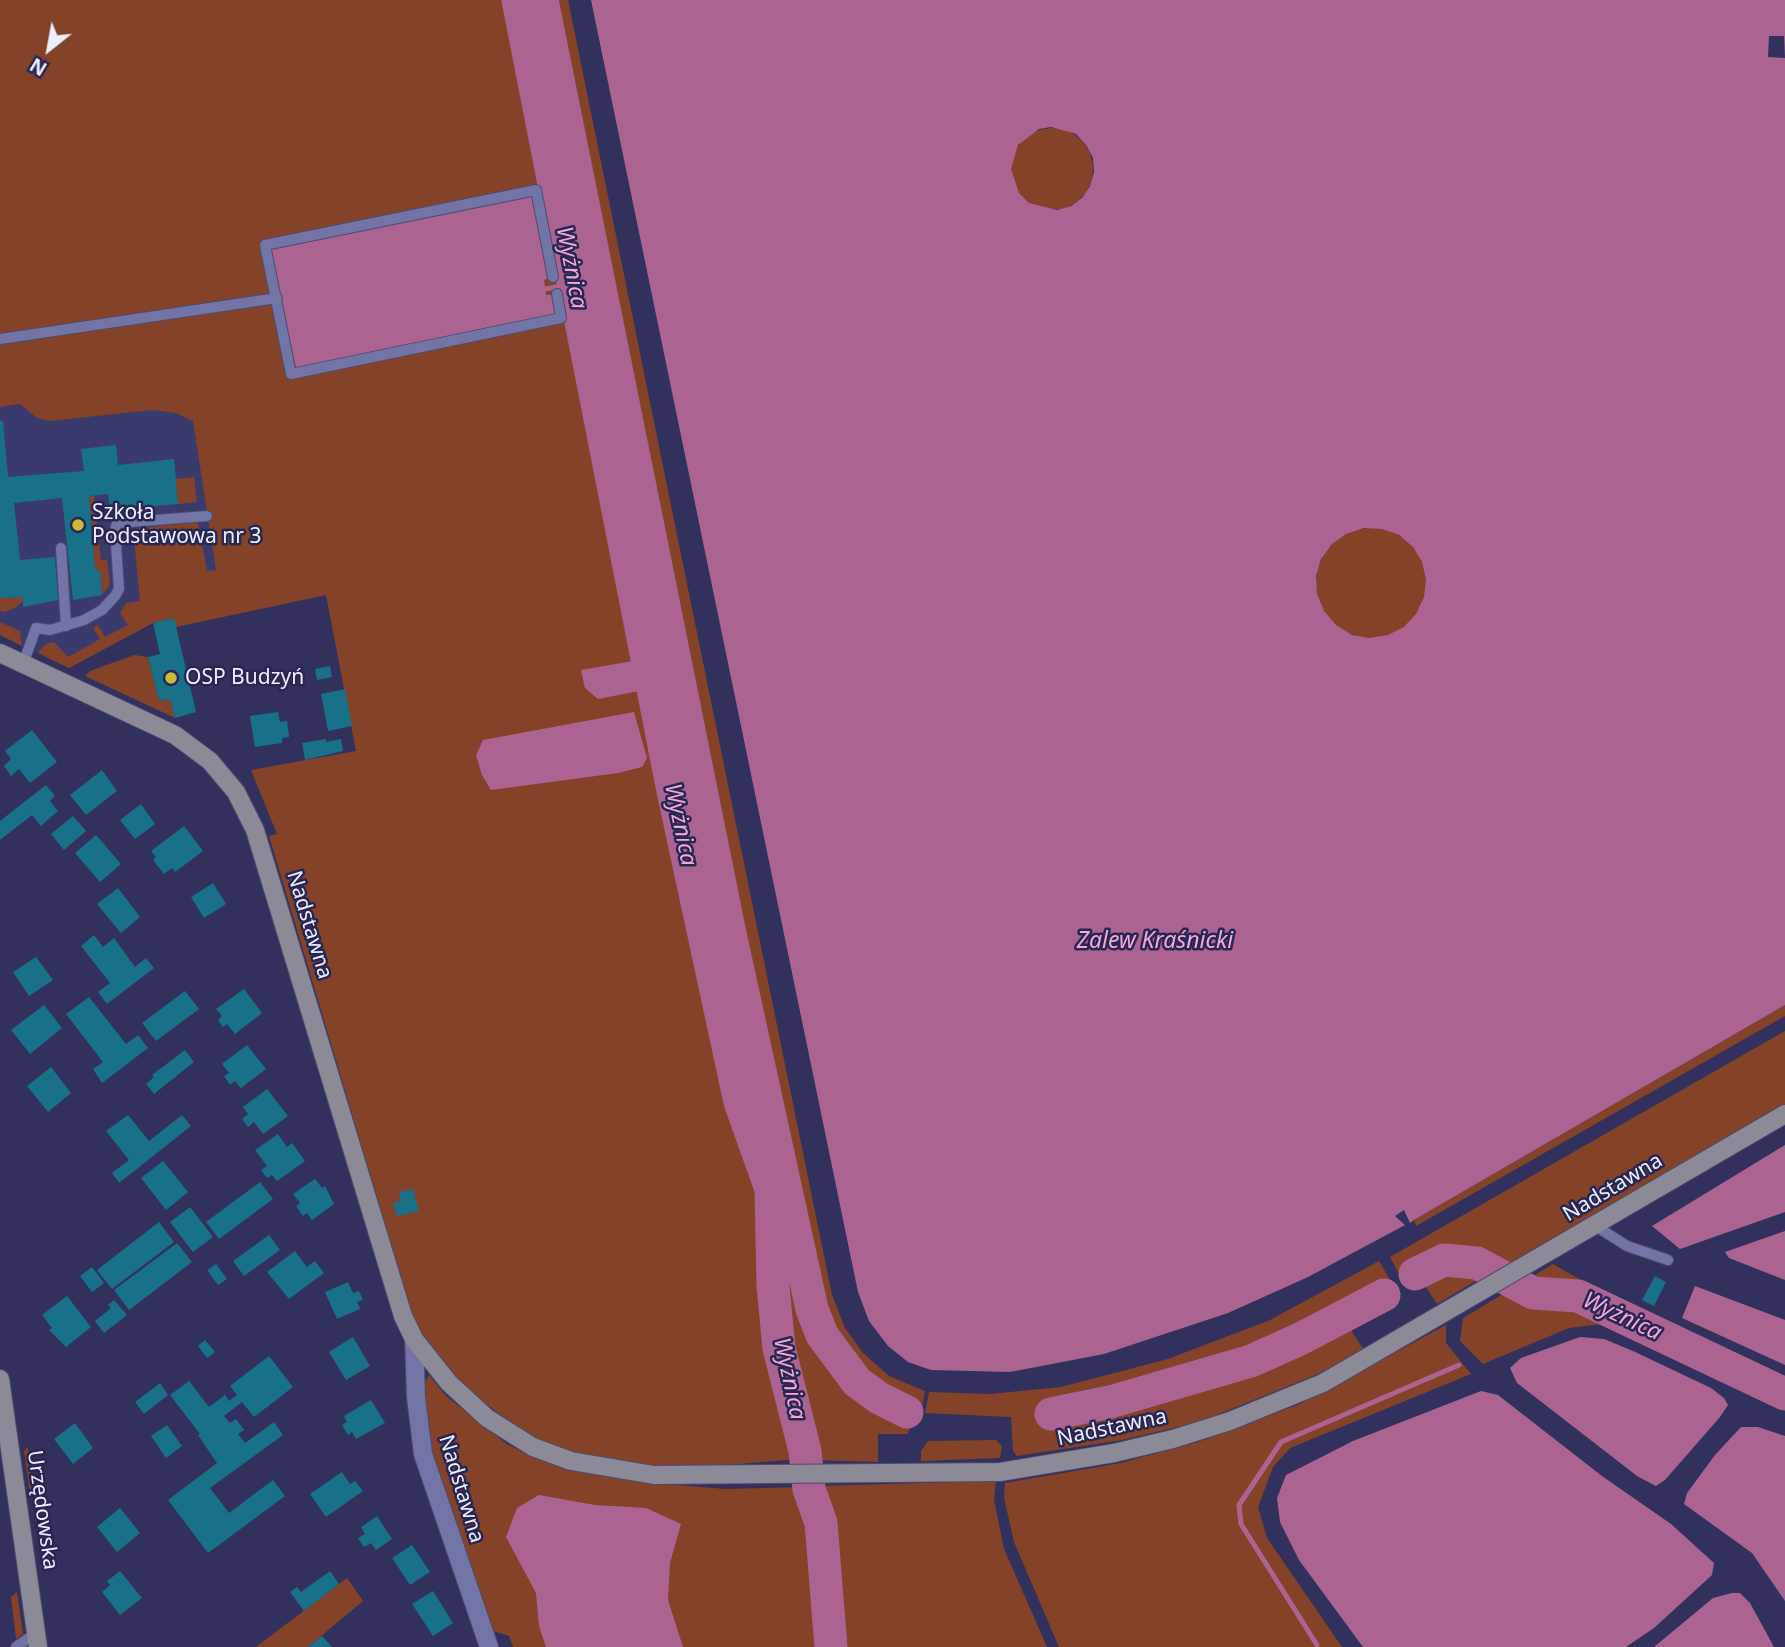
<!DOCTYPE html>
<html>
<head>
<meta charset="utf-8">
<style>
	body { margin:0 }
	#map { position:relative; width:1785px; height:1647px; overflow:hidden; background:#32315e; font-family:"Noto Sans",sans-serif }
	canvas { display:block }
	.north { position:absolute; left:14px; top:14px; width:70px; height:70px; -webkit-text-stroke:5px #282753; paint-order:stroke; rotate:211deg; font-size:19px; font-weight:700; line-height:28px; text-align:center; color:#ecedff }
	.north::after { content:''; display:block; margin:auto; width:24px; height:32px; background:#ecedff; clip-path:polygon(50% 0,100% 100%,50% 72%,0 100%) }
</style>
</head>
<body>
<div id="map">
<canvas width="1785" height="1647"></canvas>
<div class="north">N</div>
</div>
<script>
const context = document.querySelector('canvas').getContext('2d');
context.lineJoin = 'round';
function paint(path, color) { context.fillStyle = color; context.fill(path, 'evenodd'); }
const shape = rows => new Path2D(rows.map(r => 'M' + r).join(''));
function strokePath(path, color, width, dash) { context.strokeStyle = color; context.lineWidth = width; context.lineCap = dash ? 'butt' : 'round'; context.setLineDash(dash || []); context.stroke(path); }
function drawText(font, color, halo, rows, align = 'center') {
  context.font = font + ' "Noto Sans",sans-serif'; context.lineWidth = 5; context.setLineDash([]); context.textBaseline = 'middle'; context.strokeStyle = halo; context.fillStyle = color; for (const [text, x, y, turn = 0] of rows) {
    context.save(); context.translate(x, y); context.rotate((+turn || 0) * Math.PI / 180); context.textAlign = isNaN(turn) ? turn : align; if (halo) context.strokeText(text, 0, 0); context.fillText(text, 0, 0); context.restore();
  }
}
paint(shape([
	[177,384,326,595,176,627,173,618,153,623,69,668,0,635,0,407]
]), '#3b3a6d');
paint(shape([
	[0,0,515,0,572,284,608,500,665,793,734,1108,763,1187,766,1294,773,1353,800,1459,714,1466,649,1466,601,1459,554,1447,520,1430,485,1403,456,1377,422,1337,410,1308,269,836,277,834,251,770,356,751,326,595,176,627,173,618,153,623,69,668,38,653,46,644,54,642,68,657,100,639,93,628,98,625,105,637,128,625,120,613,126,603,140,601,133,529,198,522,207,571,216,570,193,421,176,413,152,410,50,421,37,418,20,404,0,407],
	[552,0,568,0,832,1295,845,1328,862,1352,889,1376,925,1391,921,1413,912,1413,908,1434,878,1434,878,1462,810,1460,784,1348,774,1187,743,1097,666,735,686,735,807,1309,818,1337,842,1372,879,1402,903,1413,907,1412,907,1409,875,1392,859,1379,825,1332,816,1308],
	'1011 169a41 41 0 1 1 82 0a41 41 0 1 1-82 0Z',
	[194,477,197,502,178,504,175,479],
	[94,495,101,560,107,560,110,584,102,595,100,570,95,570,89,496],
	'1316 583a55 55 0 1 1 110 0a55 55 0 1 1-110 0Z',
	[23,597,23,601,16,607,5,612,0,611,0,598],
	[0,622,20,631,22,646,0,635],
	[134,655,148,657,159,701,170,699,175,718,85,676,90,671],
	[1785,1005,1785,1016,1416,1226,1414,1220],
	[1785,1031,1785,1105,1499,1269,1478,1256,1443,1254,1400,1276,1390,1257],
	[1379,1261,1393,1285,1316,1329,1249,1358,1201,1373,1109,1400,1051,1412,1053,1416,1114,1404,1253,1364,1345,1321,1364,1350,1318,1374,1199,1422,1122,1440,1017,1456,1013,1451,1011,1417,925,1413,929,1392,990,1394,1061,1387,1168,1359,1270,1320],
	[1553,1264,1616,1300,1632,1314,1633,1330,1628,1334,1602,1324,1569,1328,1483,1364,1460,1341,1463,1318],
	[1446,1265,1473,1266,1487,1274,1437,1304,1420,1278],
	[1446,1325,1446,1343,1471,1374,1290,1448,1273,1467,1258,1507,1267,1538,1342,1647,1059,1647,1014,1542,1004,1498,1005,1483,1121,1463,1198,1442,1300,1404],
	[429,1375,446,1396,508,1445,563,1469,640,1482,726,1489,804,1487,818,1521,832,1647,513,1647,509,1636,490,1630,432,1455,424,1383],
	[996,1440,1002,1446,1000,1458,921,1461,921,1451,928,1441],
	[28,1447,34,1495,30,1493,24,1451],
	[996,1481,994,1500,1004,1549,1047,1647,840,1647,829,1523,816,1486],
	[347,1578,363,1601,308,1647,256,1647],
	[17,1592,23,1634,16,1639,11,1597]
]), '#844328');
paint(shape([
	[591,0,1785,0,1785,1005,1414,1220,1410,1223,1404,1210,1395,1216,1405,1225,1308,1277,1228,1313,1104,1354,1010,1372,931,1370,908,1362,888,1346,869,1321,858,1292],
	[1051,127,1076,134,1086,145,1093,158,1094,172,1090,186,1082,198,1071,206,1057,210,1029,203,1019,193,1011,169,1018,145,1039,129],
	[1364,528,1382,529,1399,535,1413,547,1422,562,1426,579,1424,597,1416,614,1404,627,1388,635,1369,638,1352,635,1336,625,1324,611,1317,594,1316,576,1321,559,1332,544,1346,534],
	[533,195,549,278,544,280,546,295,552,295,557,314,296,368,270,249],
	[633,661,639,691,598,699,585,688,581,670],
	[634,712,647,758,642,767,618,773,491,790,482,775,476,755,483,740],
	[1785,1145,1785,1212,1680,1249,1652,1226],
	[1785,1231,1785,1280,1729,1258,1725,1252],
	[1695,1286,1785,1320,1785,1365,1682,1318],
	[1580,1337,1604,1339,1633,1351,1711,1388,1724,1398,1728,1405,1720,1417,1665,1480,1656,1486,1637,1476,1517,1383,1510,1368,1521,1358],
	[1481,1391,1498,1395,1602,1476,1671,1524,1714,1563,1712,1575,1654,1628,1626,1647,1363,1647,1299,1560,1280,1522,1277,1498,1286,1475,1353,1441],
	[1741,1427,1758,1427,1785,1436,1785,1601,1752,1553,1684,1504,1687,1493,1715,1455],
	[539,1495,595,1505,646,1508,681,1524,670,1563,668,1600,683,1647,546,1647,539,1626,536,1593,506,1537,517,1508],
	[1732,1593,1740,1593,1750,1603,1774,1647,1654,1647,1713,1598]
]), '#ab6491');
paint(shape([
	[1769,36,1784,36,1785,58,1768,57]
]), '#32315e');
strokePath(shape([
	[545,289,572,284],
	[1317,1645,1241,1524,1239,1505,1281,1442,1459,1365]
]), '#ab6491', 5);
strokePath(shape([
	[518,0,672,786,740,1102,771,1189,773,1286,779,1348,805,1451,809,1489,821,1523,831,1647],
	[542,0,729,929,812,1309,822,1335,857,1382,879,1398,907,1412],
	[1415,1274,1444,1260,1477,1263,1533,1293,1578,1296,1785,1394],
	[1051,1414,1110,1402,1251,1361,1300,1339,1384,1295]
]), '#ab6491', 33);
paint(shape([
	[0,421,3,421,8,477,84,471,81,449,116,445,118,465,174,459,178,504,110,510,108,494,89,496,95,570,100,570,102,595,73,600,62,498,14,503,20,560,55,557,58,600,23,607,23,597,0,598],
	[174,618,196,712,175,718,170,699,159,701,148,657,160,654,153,623],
	[330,666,332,677,317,680,315,669],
	[345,689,352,726,328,731,321,694],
	[278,712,280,722,287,721,289,737,282,738,282,743,255,747,250,716],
	[32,730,57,762,30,783,19,769,11,776,4,766,11,759,5,751],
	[326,739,326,742,341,739,343,751,305,760,302,743],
	[102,770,117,791,86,815,70,795],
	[46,785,55,796,50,801,58,811,41,826,32,815,0,840,0,821],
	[141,804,155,824,135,839,120,820],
	[73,816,86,831,64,850,51,834],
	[184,826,203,851,175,872,172,868,164,874,153,860,156,857,151,851],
	[96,835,121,864,100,882,75,853],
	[213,883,226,904,204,918,191,897],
	[118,888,140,917,121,933,97,904],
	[94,935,103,947,114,938,135,967,146,958,154,968,107,1004,98,992,110,983,81,946],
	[36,957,53,980,29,996,13,972],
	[244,989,262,1013,235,1034,227,1024,223,1027,218,1020,222,1016,216,1009],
	[185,991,199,1009,156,1041,142,1023],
	[89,997,126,1044,138,1035,148,1048,102,1083,93,1069,103,1062,66,1014],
	[44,1005,62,1028,30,1054,11,1030],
	[247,1045,266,1069,241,1088,235,1081,230,1085,224,1076,229,1073,222,1064],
	[185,1050,194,1062,154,1094,146,1084,154,1077,152,1075],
	[51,1067,71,1093,48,1112,27,1086],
	[267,1089,288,1116,263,1134,254,1122,248,1127,242,1119,248,1114,243,1107],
	[128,1115,149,1141,182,1115,191,1126,119,1183,112,1173,129,1160,106,1131],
	[278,1134,287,1147,292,1143,305,1161,277,1181,272,1175,267,1178,261,1170,267,1166,255,1150],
	[163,1161,188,1192,166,1210,141,1178],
	[315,1179,322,1188,325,1186,334,1204,312,1220,307,1213,303,1216,296,1206,300,1203,293,1194],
	[260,1182,273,1199,219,1239,206,1222],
	[413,1189,419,1211,397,1216,393,1203,401,1201,399,1192],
	[190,1207,213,1237,193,1252,170,1222],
	[159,1222,174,1242,112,1289,97,1270],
	[269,1235,280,1250,244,1276,233,1261],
	[177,1243,192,1262,129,1310,114,1290],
	[295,1251,307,1267,315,1261,324,1273,289,1299,267,1272],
	[216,1264,227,1279,218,1285,207,1270],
	[92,1267,104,1283,92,1292,80,1276],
	[1655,1276,1666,1282,1654,1306,1642,1300],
	[348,1282,353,1293,359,1291,363,1300,357,1302,360,1309,337,1319,325,1292],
	[67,1296,91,1327,66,1347,49,1330,52,1328,42,1315],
	[114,1300,127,1315,104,1333,95,1321,111,1308,108,1305],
	[353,1337,370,1366,346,1380,329,1352],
	[205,1340,215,1352,207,1358,198,1346],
	[269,1356,293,1387,254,1417,242,1402,224,1416,230,1423,236,1419,244,1430,238,1434,245,1443,274,1422,283,1435,210,1488,229,1513,273,1480,285,1496,208,1553,168,1500,217,1463,198,1435,200,1434,170,1395,189,1381,209,1407,225,1395,229,1401,237,1395,230,1386],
	[160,1383,168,1395,144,1414,135,1402],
	[371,1400,385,1423,356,1439,352,1432,348,1435,342,1425,347,1422,344,1416],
	[75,1423,93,1448,73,1464,54,1439],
	[167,1425,182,1446,166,1458,151,1436],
	[342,1472,350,1484,355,1481,363,1491,326,1517,310,1494],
	[120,1508,140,1533,117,1552,97,1527],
	[377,1516,392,1539,376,1550,371,1543,364,1547,358,1538,365,1534,361,1527],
	[412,1545,430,1572,410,1585,392,1558],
	[120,1571,142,1598,120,1615,102,1592,110,1585,107,1581],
	[330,1571,339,1584,304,1611,290,1592,297,1587,301,1592],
	[433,1591,453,1623,433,1636,412,1604],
	[322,1636,332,1647,308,1647]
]), '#197089');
const lane = shape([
	[553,277,536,190,265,245,291,374,561,318,557,294],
	[0,339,277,298],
	[61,548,66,626],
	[23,664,36,628,50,630,84,620,102,610,115,596,119,589,115,530,117,523,207,516],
	[1594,1225,1627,1246,1668,1260],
	[16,1647,36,1633]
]);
const street = shape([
	[414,1339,416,1397,423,1454,489,1647]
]);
const secondary = shape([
	[0,653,175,735,210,761,236,792,255,830,403,1316,414,1339,449,1383,487,1418,533,1447,571,1461,654,1475,1000,1472,1114,1453,1173,1439,1230,1421,1323,1383,1785,1114],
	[0,1379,38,1647]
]);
strokePath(lane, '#4d4b6f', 12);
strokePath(street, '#4d4b6f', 20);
strokePath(secondary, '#4d4b6f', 20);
strokePath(lane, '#7274a6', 10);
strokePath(street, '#7274a6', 18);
strokePath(secondary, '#8c8a97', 18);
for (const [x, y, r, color] of [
	[78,525,7,"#caba3a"],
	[171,678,7,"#caba3a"]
]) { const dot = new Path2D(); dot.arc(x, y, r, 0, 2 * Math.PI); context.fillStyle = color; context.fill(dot); strokePath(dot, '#282753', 2.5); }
drawText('21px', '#ecedff', '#282753', [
	["Szkoła",92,513],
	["Podstawowa nr 3",92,537],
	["OSP Budzyń",185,678]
], 'left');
drawText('21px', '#ecedff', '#282753', [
	["Nadstawna",309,925,73],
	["Nadstawna",1613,1188,-31],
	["Nadstawna",1112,1428,-12],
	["Nadstawna",461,1489,73],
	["Urzędowska",42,1510,82]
]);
drawText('italic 23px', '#f5a7d7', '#282753', [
	["Wyżnica",571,268,79],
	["Wyżnica",680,825,78],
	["Zalew Kraśnicki",1155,941],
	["Wyżnica",1622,1317,25],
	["Wyżnica",789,1379,78]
]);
</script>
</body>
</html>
